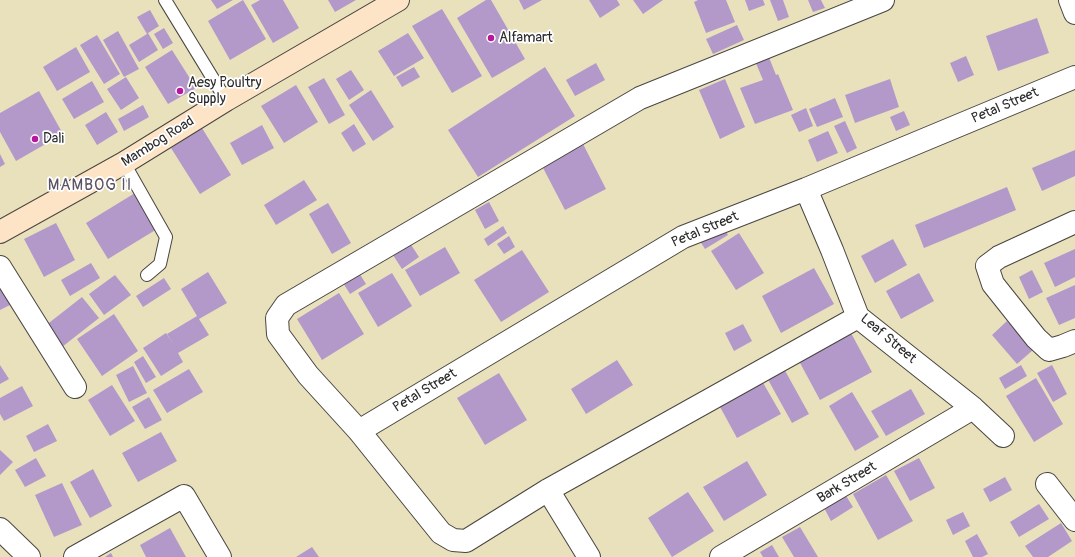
<!DOCTYPE html>
<html>
<head>
<meta charset="utf-8">
<style>
	body { margin:0 }
	canvas { display:block; background:#e9e0bc }
</style>
</head>
<body>
<canvas width="1075" height="557"></canvas>
<script>
const context = document.querySelector('canvas').getContext('2d');
context.lineJoin = 'round';
function paint(path, color) { context.fillStyle = color; context.fill(path, 'evenodd'); }
const shape = rows => new Path2D(rows.map(r => 'M' + r).join(''));
function strokePath(path, color, width, dash) { context.strokeStyle = color; context.lineWidth = width; context.lineCap = dash ? 'butt' : 'round'; context.setLineDash(dash || []); context.stroke(path); }
function drawText(font, color, halo, rows, align = 'center') {
  context.font = font + ' Pangolin,sans-serif'; context.lineWidth = 3.5; context.setLineDash([]); context.textBaseline = 'middle'; context.strokeStyle = halo; context.fillStyle = color; for (const [text, x, y, turn = 0] of rows) {
    context.save(); context.translate(x, y); context.rotate((+turn || 0) * Math.PI / 180); context.textAlign = isNaN(turn) ? turn : align; if (halo) context.strokeText(text, 0, 0); context.fillText(text, 0, 0); context.restore();
  }
}
paint(shape([
	[211,0,233,0,217,9],
	[243,0,266,39,230,60,208,21],
	[260,0,283,0,299,28,273,43,251,5],
	[328,0,356,0,335,12],
	[486,0,491,0,525,59,492,78,457,18],
	[519,0,542,0,524,10],
	[589,0,617,0,620,5,600,18],
	[633,0,663,0,643,14],
	[698,0,726,0,735,22,706,33,694,2],
	[745,0,763,0,765,5,749,11],
	[770,0,783,0,789,17,778,21],
	[808,0,821,0,825,8,813,12],
	[442,9,482,76,452,93,412,26],
	[150,10,159,26,148,33,158,50,139,62,129,45,147,34,137,17],
	[1037,18,1049,53,998,71,986,36],
	[737,25,744,40,713,54,706,39],
	[164,28,173,43,163,49,154,34],
	[118,31,139,69,124,77,103,40],
	[408,33,424,58,394,76,378,51],
	[97,35,120,74,104,84,80,45],
	[76,47,90,72,57,91,43,67],
	[172,50,196,88,168,104,145,67],
	[768,55,776,75,778,74,793,110,755,124,740,88,763,80,755,61],
	[966,56,974,75,958,82,950,63],
	[596,63,605,80,575,96,566,80],
	[414,67,420,77,402,87,396,77],
	[545,67,575,116,478,177,448,130],
	[351,70,364,90,349,100,336,79],
	[126,77,139,98,121,110,107,89],
	[324,78,345,115,329,124,308,87],
	[725,79,745,127,720,139,699,90],
	[890,79,899,107,855,123,845,95],
	[92,81,104,102,74,119,62,99],
	[296,85,318,122,284,143,261,106],
	[371,90,394,127,373,141,349,105],
	[39,91,63,134,16,161,0,132,0,113],
	[835,98,843,117,817,127,809,109],
	[143,105,149,117,124,131,118,119],
	[806,108,813,126,799,132,791,115],
	[904,111,910,125,896,131,890,117],
	[106,112,118,132,97,145,85,125],
	[845,121,857,148,847,153,834,126],
	[354,124,366,144,353,152,341,133],
	[262,125,274,148,242,165,230,143],
	[202,128,231,175,200,194,171,148],
	[828,131,838,153,817,162,808,140],
	[582,142,606,189,565,210,541,164],
	[1075,150,1075,176,1042,191,1032,168],
	[0,154,5,164,0,167],
	[304,180,317,200,276,225,264,205],
	[1007,187,1016,210,924,248,915,225],
	[135,193,157,229,108,259,86,223],
	[489,202,499,221,485,229,475,210],
	[328,203,351,243,332,254,309,214],
	[56,223,75,260,44,277,24,239],
	[722,224,728,235,705,249,698,238],
	[503,226,507,233,488,246,484,239],
	[739,233,764,273,736,290,711,251],
	[509,236,515,247,504,254,497,244],
	[893,239,907,265,875,283,861,256],
	[408,240,419,257,402,269,391,252],
	[445,247,460,273,420,296,405,270],
	[1075,249,1075,277,1055,287,1044,263],
	[522,250,549,292,501,322,474,280],
	[91,263,100,278,70,296,61,280],
	[356,268,366,284,350,294,340,278],
	[814,268,834,304,781,333,762,296],
	[1032,270,1043,292,1029,299,1019,277],
	[208,272,227,303,199,319,209,335,178,353,183,362,161,376,143,348,166,333,174,345,167,334,197,316,181,289],
	[392,273,412,306,378,327,358,293],
	[919,273,934,301,901,319,886,291],
	[0,275,14,303,0,310],
	[115,275,131,295,104,315,89,294],
	[164,278,171,289,143,307,136,296],
	[1075,285,1075,318,1059,325,1046,298],
	[339,293,364,334,322,360,297,319],
	[82,297,99,318,62,347,45,326],
	[114,314,138,351,102,376,77,339],
	[1007,321,1033,350,1017,364,992,335],
	[743,324,752,341,734,351,725,333],
	[851,333,872,372,820,400,799,361],
	[143,356,156,377,146,383,134,362],
	[617,360,633,385,586,414,571,389],
	[0,365,9,379,0,384],
	[1021,365,1027,376,1005,389,999,378],
	[1052,365,1067,394,1053,402,1037,373],
	[133,366,147,393,129,402,116,375],
	[783,367,809,414,792,423,766,376],
	[189,369,203,392,167,413,153,390],
	[499,373,527,420,485,445,457,398],
	[1036,378,1063,424,1034,442,1006,396],
	[762,381,781,414,737,438,719,405],
	[112,385,135,421,110,436,88,400],
	[22,386,33,406,4,421,0,414,0,398],
	[911,389,925,414,886,436,871,411],
	[852,392,879,437,855,451,829,406],
	[149,397,162,420,145,429,132,407],
	[48,424,57,441,34,452,26,436],
	[161,432,177,461,138,482,122,453],
	[0,450,13,462,0,475],
	[36,458,46,476,25,487,15,470],
	[919,458,935,488,910,501,894,471],
	[747,461,767,495,724,521,703,487],
	[93,469,112,506,90,518,70,482],
	[886,475,913,521,878,540,853,494],
	[1005,477,1012,490,990,502,983,489],
	[62,483,82,525,54,537,35,495],
	[843,491,853,507,831,521,822,504],
	[688,492,714,531,672,557,648,518],
	[1039,504,1049,519,1019,537,1010,522],
	[963,512,970,526,953,535,946,520],
	[1061,523,1072,541,1048,557,1033,557,1025,546],
	[800,527,818,557,794,557,782,537],
	[170,528,186,557,146,557,140,545],
	[977,534,988,554,982,557,973,557,965,541],
	[772,545,779,557,763,557,760,552],
	[312,547,319,557,296,557],
	[111,553,113,557,105,557]
]), '#b399ca');
const service = shape([
	[165,0,226,100],
	[124,163,166,237,160,264,147,275]
]);
const minor = shape([
	[1070,0,1075,13],
	[806,189,832,250,858,317,973,408,1003,436],
	[1075,222,999,257,987,266,993,284,1036,338,1049,350,1063,346,1075,341],
	[0,267,75,387],
	[858,317,548,490,466,541,453,540,441,533,359,431,308,375,278,334,277,318,286,305,640,98,883,0],
	[359,431,683,237,806,189,1075,77],
	[1047,484,1075,520],
	[548,490,589,557],
	[0,529,29,557],
	[75,557,184,496,220,557],
	[721,557,973,408]
]);
const secondary = shape([
	[0,232,124,163,226,100,398,0]
]);
strokePath(service, '#484641', 14);
strokePath(minor, '#484641', 24);
strokePath(secondary, '#484641', 24);
strokePath(service, '#fff', 12);
strokePath(minor, '#fff', 22);
strokePath(secondary, '#fee4c6', 22);
for (const [x, y, r, color] of [
	[491,38,4,"#b5179e"],
	[180,91,4,"#b5179e"],
	[35,139,4,"#b5179e"]
]) { const dot = new Path2D(); dot.arc(x, y, r, 0, 2 * Math.PI); context.fillStyle = color; context.fill(dot); strokePath(dot, '#fff', 1.5); }
drawText('14px', '#2b2b2b', '#fff', [
	["Alfamart",499,38],
	["Aesy Poultry",188,83],
	["Supply",188,99],
	["Dali",43,139]
], 'left');
drawText('14px', '#2b2b2b', '#fff', [
	["Petal Street",1005,106,-23],
	["Mambog Road",158,142,-32],
	["Petal Street",705,230,-23],
	["Leaf Street",888,339,40],
	["Petal Street",425,391,-31],
	["Bark Street",847,483,-31]
]);
context.letterSpacing = '1px';
drawText('16px', '#5b5263', '#fff', [
	["MAMBOG II",90,186]
]);
context.letterSpacing = '0px';
</script>
</body>
</html>
